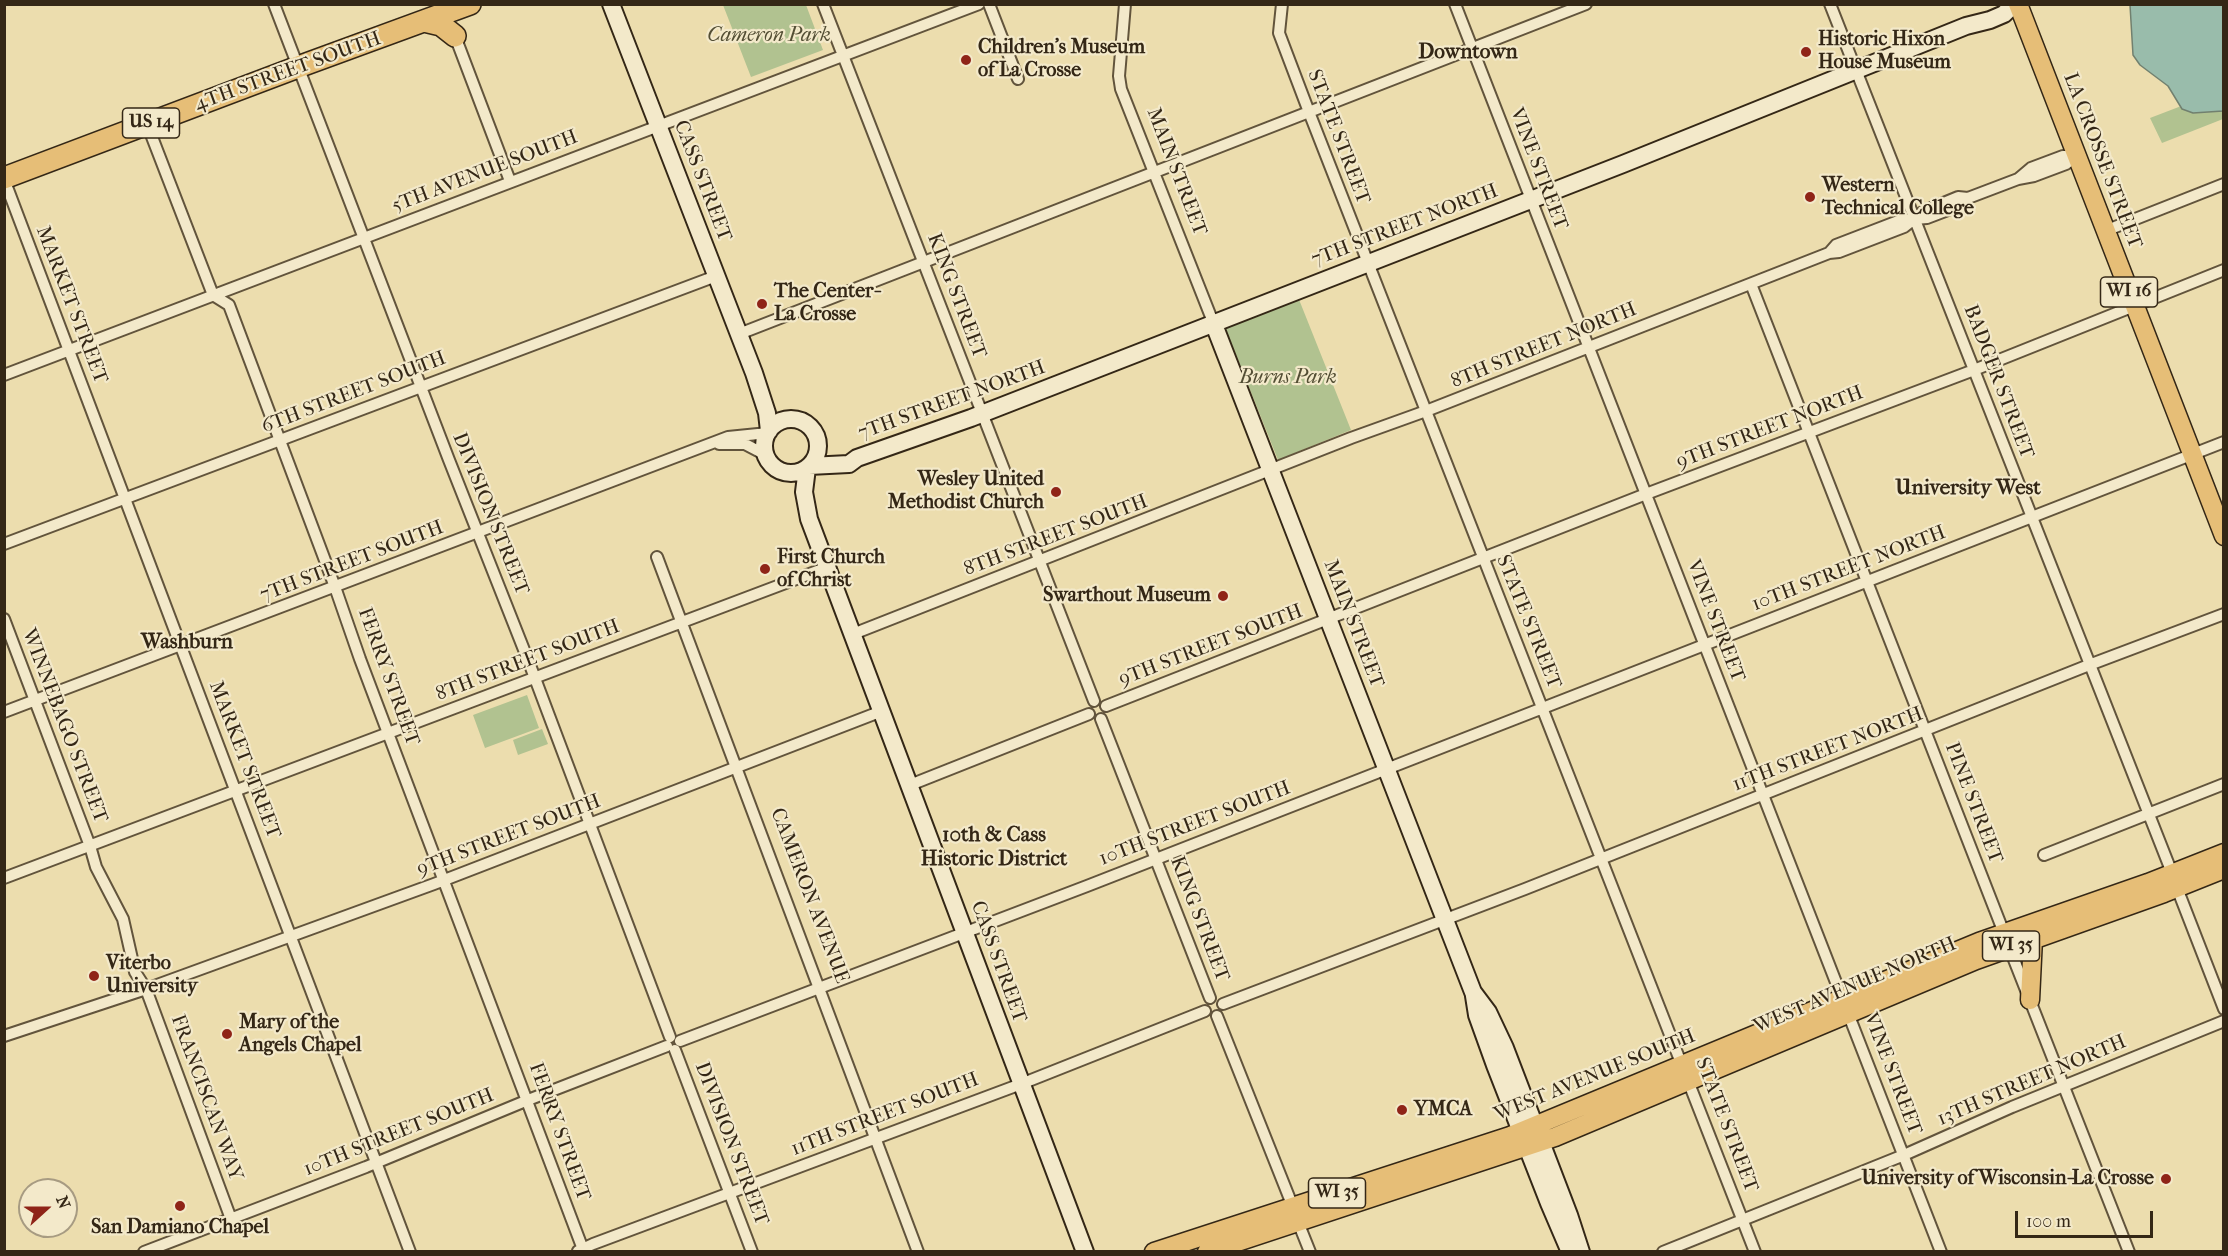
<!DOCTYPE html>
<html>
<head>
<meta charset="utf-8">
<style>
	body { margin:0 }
	#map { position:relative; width:2228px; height:1256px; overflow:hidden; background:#ecddae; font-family:"IM FELL French Canon",serif }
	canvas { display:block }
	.frame { position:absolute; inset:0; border:6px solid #342716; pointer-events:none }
	.north { position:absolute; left:18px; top:1178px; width:60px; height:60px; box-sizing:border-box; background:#f3e9ca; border:2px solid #a79b82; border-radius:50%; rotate:69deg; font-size:16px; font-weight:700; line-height:24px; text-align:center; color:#342716 }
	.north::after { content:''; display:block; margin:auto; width:21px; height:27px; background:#8f2418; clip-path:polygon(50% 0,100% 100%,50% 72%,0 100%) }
	.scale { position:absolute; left:2015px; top:1211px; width:138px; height:27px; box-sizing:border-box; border:3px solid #342716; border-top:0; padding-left:8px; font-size:18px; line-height:21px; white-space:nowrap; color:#342716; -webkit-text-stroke:4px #f3e9ca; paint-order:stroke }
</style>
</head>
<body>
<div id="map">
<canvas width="2228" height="1256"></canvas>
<div class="frame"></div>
<div class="north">N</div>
<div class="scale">100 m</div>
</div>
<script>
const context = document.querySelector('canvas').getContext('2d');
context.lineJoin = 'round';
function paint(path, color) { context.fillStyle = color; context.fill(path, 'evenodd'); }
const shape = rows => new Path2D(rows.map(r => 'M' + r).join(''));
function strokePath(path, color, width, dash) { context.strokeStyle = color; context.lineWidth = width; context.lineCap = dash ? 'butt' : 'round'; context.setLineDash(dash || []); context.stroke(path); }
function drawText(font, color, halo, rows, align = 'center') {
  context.font = font + ' "IM FELL French Canon",serif'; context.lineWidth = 4.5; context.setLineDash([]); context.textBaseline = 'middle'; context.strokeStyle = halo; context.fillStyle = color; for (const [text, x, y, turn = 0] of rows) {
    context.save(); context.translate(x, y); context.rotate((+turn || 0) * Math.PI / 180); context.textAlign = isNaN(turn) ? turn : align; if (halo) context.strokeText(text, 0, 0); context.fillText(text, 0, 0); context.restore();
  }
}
paint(shape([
	[723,5,806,5,823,50,751,77],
	[2223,90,2223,119,2162,143,2150,118],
	[1298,297,1351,430,1278,460,1225,327],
	[527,695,539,728,485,748,473,715],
	[542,729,548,744,518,755,513,740]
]), '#b1c290');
const water = shape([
	[2130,5,2223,5,2223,111,2193,113,2182,109,2168,86,2140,65,2133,55,2130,5]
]);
paint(water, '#99bcab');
strokePath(water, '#71806f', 1.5);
const street = shape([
	[274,4,449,460,530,665,670,1037],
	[823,4,1094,701],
	[989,4,1018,79],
	[1125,4,1119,76,1121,89,1213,322],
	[1282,4,1279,33,1309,112,1755,1252],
	[1455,4,1941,1252],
	[1830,4,2172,873],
	[455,36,510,181],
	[147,124,213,295,229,305,335,587,360,659,584,1252],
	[2063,156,2076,156,2066,164,2034,176,2018,179,2031,168,2063,156],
	[4,179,410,1252],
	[1968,198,1961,205,1927,218,1914,219,1924,211,1958,197,1968,198,2018,179],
	[1914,219,1904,227,1839,252,1829,253,1836,245,1901,220,1914,219],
	[2105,231,2224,184],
	[1751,284,2004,933],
	[739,334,1586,4],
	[4,375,979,4],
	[719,444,745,444,766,455],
	[4,544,716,276],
	[657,557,918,1252],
	[4,619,90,846,96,867,123,919,135,972,146,989,231,1219],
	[853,634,1351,438,1426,411,1829,253],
	[1106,706,1646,494,1974,370,2224,270],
	[4,712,728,437,768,433],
	[1101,719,1210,998],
	[910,785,1089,714],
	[2044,855,2224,784],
	[4,878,828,567],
	[2177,888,2224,1009],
	[2009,947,2129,1252],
	[1223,1004,1525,889,2089,665,2224,614],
	[1217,1016,1293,1207],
	[4,1036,146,989,434,884,882,711],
	[680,1041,1087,886,2224,442],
	[675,1050,752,1252],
	[1298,1222,1310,1252],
	[578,1251,593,1244,1021,1084,1205,1011],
	[144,1252,366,1167,528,1100,667,1046],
	[1663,1252,1904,1155,2012,1107,2224,1021]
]);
const secondary = shape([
	[611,4,754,373,767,413,769,431],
	[1213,322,1473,992,1488,1012,1505,1048,1569,1215,1581,1252],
	'764 446a27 27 0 1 1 54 0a27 27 0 1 1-54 0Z',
	[809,466,849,464,857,458,971,418,1623,164,1966,26,1990,20,2004,14,2014,4],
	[807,468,804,492,809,519,1085,1252],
	[1474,996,1477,1015,1495,1065,1549,1203,1570,1252]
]);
const primary = shape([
	[2018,4,2224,536],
	[2030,1000,2033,938],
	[1154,1252,1510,1136,1979,942,2148,883,2224,853],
	[1207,1252,1555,1137,1976,960,2164,893,2224,869]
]);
const highway = shape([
	[424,21,441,25,455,36],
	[4,178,298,67,470,4]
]);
strokePath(street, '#62543c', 14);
strokePath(secondary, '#342716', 20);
strokePath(primary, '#342716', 21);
strokePath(highway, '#342716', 24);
strokePath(street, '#f3e9ca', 10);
strokePath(secondary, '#f3e9ca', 16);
strokePath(primary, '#e6be77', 18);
strokePath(highway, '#e6be77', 21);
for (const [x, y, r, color] of [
	[1806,52,6,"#8f2418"],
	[966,60,6,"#8f2418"],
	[1810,197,6,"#8f2418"],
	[762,304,6,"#8f2418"],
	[1056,492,6,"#8f2418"],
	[765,569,6,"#8f2418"],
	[1223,596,6,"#8f2418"],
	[94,976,6,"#8f2418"],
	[227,1034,6,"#8f2418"],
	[1402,1110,6,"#8f2418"],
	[2166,1179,6,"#8f2418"],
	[180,1206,6,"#8f2418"]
]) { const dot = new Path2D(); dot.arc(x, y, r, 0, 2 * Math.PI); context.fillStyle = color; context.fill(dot); strokePath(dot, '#f3e9ca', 2); }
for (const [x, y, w] of [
	[151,123,57],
	[2129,292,57],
	[2011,946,57],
	[1337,1193,57]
]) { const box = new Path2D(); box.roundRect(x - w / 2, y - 15, w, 30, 4.5); context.fillStyle = '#f3e9ca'; context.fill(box); strokePath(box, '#342716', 1.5); }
drawText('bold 18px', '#342716', null, [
	["US 14",151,123],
	["WI 16",2129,292],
	["WI 35",2011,946],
	["WI 35",1337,1193]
]);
drawText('italic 20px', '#534e34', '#f3e9ca', [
	["Cameron Park",769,36],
	["Burns Park",1288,378]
]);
drawText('bold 20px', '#342716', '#f3e9ca', [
	["Historic Hixon",1818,40],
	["House Museum",1818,63],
	["Children's Museum",978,48],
	["of La Crosse",978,71],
	["Western",1822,186],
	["Technical College",1822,209],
	["The Center-",774,292],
	["La Crosse",774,315],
	["Wesley United",1044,480,"right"],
	["Methodist Church",1044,503,"right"],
	["First Church",777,558],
	["of Christ",777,581],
	["Swarthout Museum",1211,596,"right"],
	["Viterbo",106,964],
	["University",106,987],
	["Mary of the",239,1023],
	["Angels Chapel",239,1046],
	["YMCA",1414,1110],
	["University of Wisconsin-La Crosse",2154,1179,"right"],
	["San Damiano Chapel",180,1228,"center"]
], 'left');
drawText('20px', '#342716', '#f3e9ca', [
	["4TH STREET SOUTH",288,72,-20],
	["STATE STREET",1338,137,69],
	["LA CROSSE STREET",2102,161,69],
	["VINE STREET",1538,169,69],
	["5TH AVENUE SOUTH",485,172,-21],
	["MAIN STREET",1176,172,69],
	["CASS STREET",702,181,69],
	["7TH STREET NORTH",1405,226,-21],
	["KING STREET",956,296,69],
	["MARKET STREET",71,305,69],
	["8TH STREET NORTH",1544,346,-22],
	["BADGER STREET",1998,382,69],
	["6TH STREET SOUTH",354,393,-21],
	["7TH STREET NORTH",952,401,-20],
	["9TH STREET NORTH",1770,428,-21],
	["DIVISION STREET",490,514,68],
	["8TH STREET SOUTH",1056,536,-21],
	["7TH STREET SOUTH",352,562,-21],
	["10TH STREET NORTH",1849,569,-21],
	["VINE STREET",1715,621,69],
	["STATE STREET",1528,622,68],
	["MAIN STREET",1353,624,69],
	["9TH STREET SOUTH",1211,646,-21],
	["8TH STREET SOUTH",528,661,-21],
	["FERRY STREET",388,677,70],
	["WINNEBAGO STREET",64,726,69],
	["11TH STREET NORTH",1828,750,-21],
	["MARKET STREET",244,760,69],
	["PINE STREET",1973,803,69],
	["10TH STREET SOUTH",1195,824,-21],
	["9TH STREET SOUTH",509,836,-21],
	["CAMERON AVENUE",809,896,69],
	["KING STREET",1199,919,69],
	["CASS STREET",998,962,70],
	["WEST AVENUE NORTH",1855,986,-23],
	["VINE STREET",1892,1074,69],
	["WEST AVENUE SOUTH",1595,1076,-22],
	["13TH STREET NORTH",2032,1081,-23],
	["FRANCISCAN WAY",206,1098,70],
	["11TH STREET SOUTH",885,1115,-21],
	["STATE STREET",1726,1125,69],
	["FERRY STREET",559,1132,70],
	["10TH STREET SOUTH",399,1133,-22],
	["DIVISION STREET",731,1144,69]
]);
drawText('bold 21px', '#342716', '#f3e9ca', [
	["Downtown",1468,53],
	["University West",1968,489],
	["Washburn",187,643],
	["10th & Cass",994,836],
	["Historic District",994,860]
]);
</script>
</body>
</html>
